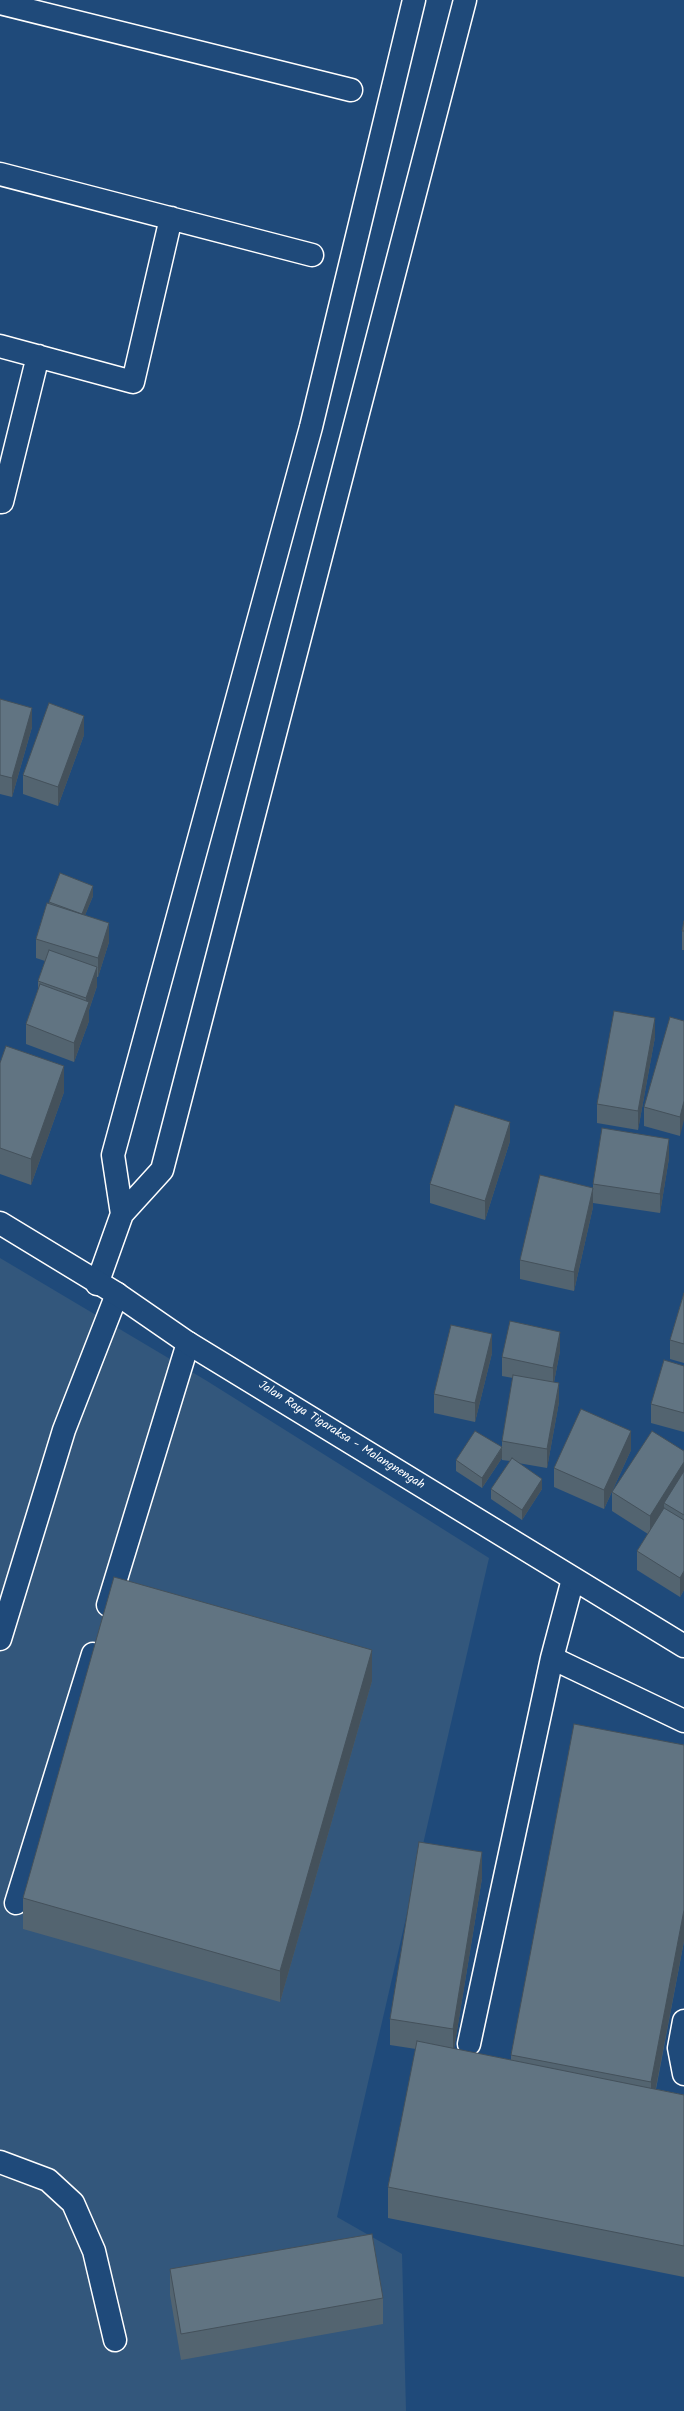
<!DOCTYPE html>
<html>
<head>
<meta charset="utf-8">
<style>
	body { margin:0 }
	canvas { display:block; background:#1f4a7a }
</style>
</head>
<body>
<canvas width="684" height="2411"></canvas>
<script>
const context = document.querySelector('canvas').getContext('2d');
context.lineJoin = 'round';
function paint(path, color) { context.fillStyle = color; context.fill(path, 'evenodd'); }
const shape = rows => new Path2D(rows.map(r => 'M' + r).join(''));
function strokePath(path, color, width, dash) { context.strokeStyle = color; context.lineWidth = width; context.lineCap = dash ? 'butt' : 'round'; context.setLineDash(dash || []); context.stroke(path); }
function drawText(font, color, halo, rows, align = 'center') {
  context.font = font + ' Kalam,sans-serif'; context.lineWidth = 3.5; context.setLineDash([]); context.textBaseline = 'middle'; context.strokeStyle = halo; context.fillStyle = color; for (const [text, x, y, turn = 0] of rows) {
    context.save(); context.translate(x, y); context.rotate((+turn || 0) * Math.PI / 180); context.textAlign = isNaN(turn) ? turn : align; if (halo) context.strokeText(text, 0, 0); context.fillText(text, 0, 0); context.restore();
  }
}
paint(shape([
	[0,1258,207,1381,489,1558,337,2217,402,2254,406,2411,0,2411]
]), '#33577c');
const minor = shape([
	[414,0,311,427,113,1155,122,1214,162,1170,465,0],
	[0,3,351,90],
	[0,174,312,255],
	[0,346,133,382,171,218],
	[0,502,2,502,38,356],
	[97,1284,122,1214],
	[573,1579,552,1658,684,1721],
	[108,1605,188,1343],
	[0,1639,64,1430,117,1294],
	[16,1903,93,1654],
	[684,2021,679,2048,684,2074],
	[469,2044,552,1658],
	[0,2162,48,2180,73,2203,94,2251,115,2340]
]);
const major = shape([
	[0,1223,117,1294,188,1343,684,1646]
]);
strokePath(minor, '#fff', 25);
strokePath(major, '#fff', 25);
strokePath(minor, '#1f4a7a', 22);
strokePath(major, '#1f4a7a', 22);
paint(shape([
	[0,699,32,727,12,797,0,794],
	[84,735,58,806,23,794,23,775],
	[93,896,85,915,109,942,98,977,97,977,97,986,89,1010,89,1021,74,1062,26,1044,26,1024,38,990,38,981,45,961,36,958,36,939,49,902],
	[684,921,684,950,682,950,682,931],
	[684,1021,680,1136,644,1126,644,1107],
	[655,1037,638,1130,597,1123,597,1104],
	[0,1063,64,1092,31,1185,0,1174],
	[510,1141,485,1220,430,1203,430,1184],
	[669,1158,660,1213,593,1203,593,1207,574,1291,520,1279,520,1260,593,1188,593,1184],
	[684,1293,684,1363,670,1359,670,1340],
	[560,1351,554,1382,559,1402,547,1468,518,1463,542,1489,522,1520,491,1499,491,1489,510,1461,502,1460,502,1458,482,1488,456,1471,456,1460,502,1447,502,1441,513,1378,502,1376,502,1357],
	[492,1353,475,1422,434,1413,434,1394],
	[684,1366,684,1432,651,1423,651,1404],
	[631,1450,604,1509,554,1487,554,1468],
	[684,1451,684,1590,680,1597,637,1570,637,1551,648,1534,612,1511,612,1492],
	[372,1681,280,2002,23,1929,23,1898],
	[684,1745,684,1941,656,2089,684,2095,684,2277,388,2218,388,2187,416,2049,390,2045,390,2019,482,1878,454,2049,511,2060,511,2055],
	[170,2269,383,2298,383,2324,181,2360,170,2295]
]), '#536470');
paint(shape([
	[32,708,32,727,12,797,12,778],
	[84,716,84,735,58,806,58,787],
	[93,886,93,896,81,925,81,915],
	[109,923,109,942,98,977,98,958],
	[97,967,97,986,89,1010,89,1021,74,1062,74,1043,86,1009,86,998],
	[655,1018,655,1037,638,1130,638,1111],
	[64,1066,64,1092,31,1185,31,1159],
	[684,1101,684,1120,680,1136,680,1117],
	[510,1122,510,1141,485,1220,485,1201],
	[669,1139,669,1158,660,1213,660,1194],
	[593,1188,593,1207,574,1291,574,1272],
	[560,1332,560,1351,553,1387,553,1368],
	[492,1334,492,1353,475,1422,475,1403],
	[559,1383,559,1402,547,1468,547,1449],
	[631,1431,631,1450,604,1509,604,1490],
	[502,1448,502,1458,482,1488,482,1478],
	[684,1462,684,1481,664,1503,664,1512,650,1535,650,1516],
	[542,1479,542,1489,522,1520,522,1510],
	[684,1571,684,1590,680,1597,680,1578],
	[372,1650,372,1681,280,2002,280,1971],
	[482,1852,482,1878,453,2055,453,2029],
	[684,1910,684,1941,651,2113,651,2082]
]), '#44515b');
const building = shape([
	[0,699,32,708,12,778,0,775,0,699],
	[49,703,84,716,58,787,23,775,49,703],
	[60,873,93,886,82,914,49,902,60,873],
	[47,903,109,923,98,958,36,939,47,903],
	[684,921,684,931,682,931,684,921],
	[49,950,97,967,86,998,38,981,49,950],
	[40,984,89,1002,74,1043,26,1024,40,984],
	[614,1011,655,1018,638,1111,597,1104,614,1011],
	[670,1017,684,1021,684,1101,680,1117,644,1107,670,1017],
	[6,1046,64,1066,31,1159,0,1148,0,1063,6,1046],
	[455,1105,510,1122,485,1201,430,1184,455,1105],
	[602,1128,669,1139,660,1194,593,1184,602,1128],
	[540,1175,593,1188,574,1272,520,1260,540,1175],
	[684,1293,684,1344,670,1340,684,1293],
	[510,1321,560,1332,553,1368,502,1357,510,1321],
	[451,1325,492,1334,475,1403,434,1394,451,1325],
	[664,1360,684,1366,684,1413,651,1404,664,1360],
	[513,1375,559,1383,547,1449,502,1441,513,1375],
	[581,1409,631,1431,604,1490,554,1468,581,1409],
	[475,1431,502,1447,482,1478,456,1460,475,1431],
	[652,1431,684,1451,684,1462,650,1516,612,1492,652,1431],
	[512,1458,542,1479,522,1510,491,1489,512,1458],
	[684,1471,684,1515,664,1503,684,1471],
	[664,1508,684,1520,684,1571,680,1578,637,1551,664,1508],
	[114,1577,372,1650,280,1971,23,1898,114,1577],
	[574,1724,684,1745,684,1910,651,2082,511,2055,574,1724],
	[419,1842,482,1852,453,2029,390,2019,419,1842],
	[417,2041,684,2095,684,2246,388,2187,417,2041],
	[372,2234,383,2298,181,2334,170,2269,372,2234]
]);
paint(building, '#617482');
strokePath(building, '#44515b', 1);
drawText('12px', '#fff', '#1f4a7a', [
	["Jalan Raya Tigaraksa - Malangnengah",341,1436,32]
]);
</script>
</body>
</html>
